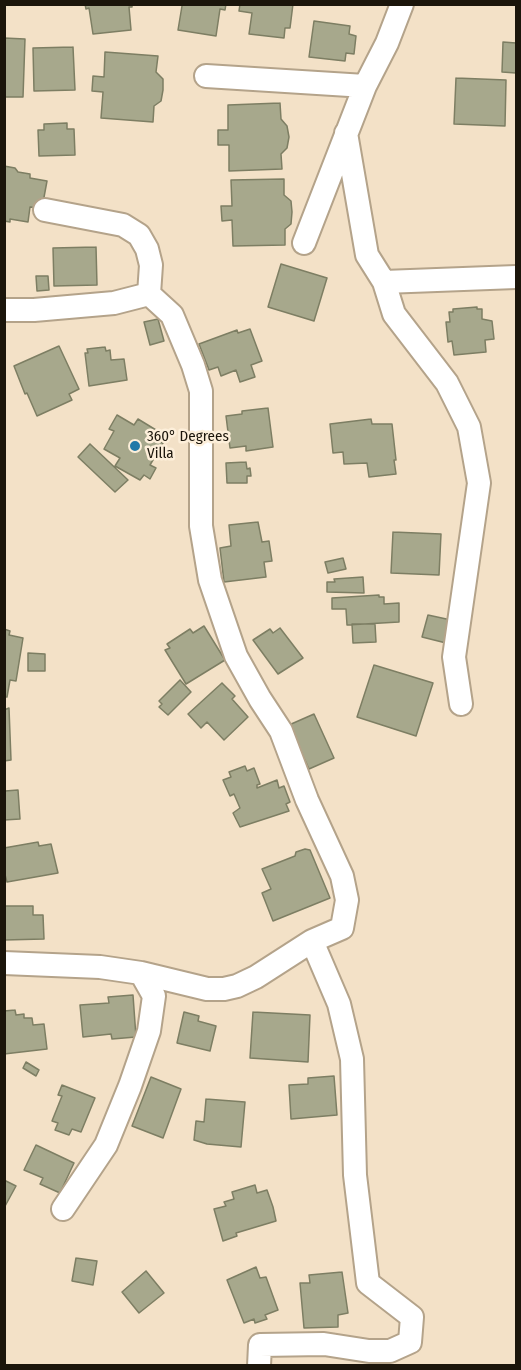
<!DOCTYPE html>
<html>
<head>
<meta charset="utf-8">
<style>
	body { margin:0 }
	#map { position:relative; width:521px; height:1370px; overflow:hidden; background:#f3e1c7; font-family:"Fira Sans Condensed",sans-serif }
	canvas { display:block }
	.frame { position:absolute; inset:0; border:6px solid #1b150b; pointer-events:none }
</style>
</head>
<body>
<div id="map">
<canvas width="521" height="1370"></canvas>
<div class="frame"></div>
</div>
<script>
const context = document.querySelector('canvas').getContext('2d');
context.lineJoin = 'round';
function paint(path, color) { context.fillStyle = color; context.fill(path, 'evenodd'); }
const shape = rows => new Path2D(rows.map(r => 'M' + r).join(''));
function strokePath(path, color, width, dash) { context.strokeStyle = color; context.lineWidth = width; context.lineCap = dash ? 'butt' : 'round'; context.setLineDash(dash || []); context.stroke(path); }
function drawText(font, color, halo, rows, align = 'center') {
  context.font = font + ' "Fira Sans Condensed",sans-serif'; context.lineWidth = 5; context.setLineDash([]); context.textBaseline = 'middle'; context.strokeStyle = halo; context.fillStyle = color; for (const [text, x, y, turn = 0] of rows) {
    context.save(); context.translate(x, y); context.rotate((+turn || 0) * Math.PI / 180); context.textAlign = isNaN(turn) ? turn : align; if (halo) context.strokeText(text, 0, 0); context.fillText(text, 0, 0); context.restore();
  }
}
const building = shape([
	[85,4,132,4,132,7,129,7,131,30,93,34,89,8,86,9,85,4],
	[179,4,226,4,225,10,220,9,216,36,178,30,182,6,179,4],
	[240,4,293,4,290,28,285,28,284,38,249,34,252,13,239,11,240,4],
	[314,21,350,26,349,34,356,36,354,54,346,53,345,61,309,57,314,21],
	[4,38,25,39,23,97,4,97,4,38],
	[503,42,516,43,516,73,502,72,503,42],
	[73,47,75,90,34,91,33,48,73,47],
	[105,52,158,56,156,72,163,79,163,90,161,101,154,106,153,122,101,118,103,92,92,91,93,76,104,77,105,52],
	[456,78,506,80,505,126,454,124,456,78],
	[280,103,281,119,287,126,289,137,287,148,281,154,282,169,229,171,229,145,218,145,218,130,228,130,228,105,280,103],
	[67,123,67,129,74,129,75,155,39,156,38,130,44,130,44,124,67,123],
	[4,166,15,168,18,172,30,174,30,178,47,181,42,208,30,207,28,222,10,219,10,222,4,221,4,166],
	[284,179,284,195,291,201,292,212,291,224,285,229,285,245,233,246,232,220,222,221,221,206,232,206,231,180,284,179],
	[96,247,97,285,54,286,53,248,96,247],
	[281,264,327,278,314,321,268,307,281,264],
	[36,276,48,276,49,290,37,291,36,276],
	[477,307,477,309,482,309,482,319,492,321,494,339,485,340,486,352,454,355,452,341,448,342,446,322,450,322,449,312,453,312,453,309,477,307],
	[158,319,164,341,150,345,144,322,158,319],
	[250,329,262,361,251,365,255,377,240,382,236,370,221,376,218,367,209,370,199,344,237,330,238,333,250,329],
	[59,346,79,389,69,394,72,400,37,416,27,393,25,394,14,366,59,346],
	[105,347,106,351,110,350,111,360,124,359,127,380,89,386,85,353,88,353,87,349,105,347],
	[268,408,273,447,246,451,246,446,230,448,226,416,242,414,242,411,268,408],
	[117,415,134,425,138,419,156,430,152,437,163,443,150,465,156,468,150,479,144,475,140,480,115,466,120,458,104,449,114,431,109,429,117,415],
	[371,419,372,424,392,424,396,460,394,460,396,474,369,477,367,463,344,464,343,452,333,453,330,424,371,419],
	[90,444,128,480,115,492,78,457,90,444],
	[246,462,247,469,250,468,251,476,247,476,247,483,227,483,226,463,246,462],
	[258,522,262,542,269,541,272,561,264,562,266,577,224,582,220,548,231,546,229,525,258,522],
	[393,532,441,534,439,575,391,573,393,532],
	[343,558,346,569,328,573,325,562,343,558],
	[363,577,364,593,327,592,327,582,335,582,334,579,363,577],
	[379,595,379,597,384,597,384,604,399,603,399,622,347,625,346,609,332,609,332,598,379,595],
	[428,615,451,620,446,643,422,637,428,615],
	[352,624,375,624,376,642,353,643,352,624],
	[204,626,225,660,186,684,165,650,170,648,167,644,190,629,193,633,204,626],
	[280,628,303,658,278,674,253,640,270,629,273,633,280,628],
	[4,629,10,631,9,635,23,638,16,681,10,680,7,697,4,697,4,629],
	[28,653,45,654,45,671,28,671,28,653],
	[374,665,433,683,416,736,357,717,374,665],
	[180,680,191,692,168,715,159,707,162,704,159,701,180,680],
	[222,683,235,696,232,699,248,717,224,740,207,722,201,728,188,714,222,683],
	[9,708,11,760,4,761,4,710,9,708],
	[314,714,334,758,309,769,289,725,314,714],
	[245,766,247,771,254,768,260,784,257,785,257,788,277,780,279,788,284,786,290,802,286,804,289,811,240,827,233,813,240,808,234,794,230,796,223,780,231,777,229,772,245,766],
	[4,787,5,791,18,790,20,819,4,820,4,787],
	[38,842,39,846,51,844,58,873,7,882,4,871,4,848,38,842],
	[305,849,310,850,330,898,273,921,262,893,271,889,262,869,295,856,296,852,305,849],
	[4,906,33,906,33,915,43,915,44,939,4,940,4,906],
	[133,995,136,1037,112,1039,111,1034,83,1037,80,1005,109,1003,108,997,133,995],
	[15,1010,16,1015,24,1014,24,1018,32,1018,33,1025,44,1024,47,1049,4,1054,4,1011,15,1010],
	[184,1012,199,1016,198,1021,216,1026,210,1051,177,1043,184,1012],
	[253,1012,310,1015,308,1062,250,1058,253,1012],
	[26,1062,39,1070,36,1076,23,1068,26,1062],
	[334,1076,337,1115,291,1119,289,1085,308,1084,308,1078,334,1076],
	[151,1077,181,1089,163,1138,132,1126,151,1077],
	[62,1085,95,1098,81,1132,72,1129,69,1135,55,1130,58,1123,52,1121,62,1096,58,1095,62,1085],
	[206,1099,245,1102,241,1147,207,1144,194,1140,196,1121,204,1122,206,1099],
	[36,1145,74,1163,60,1193,40,1184,43,1178,24,1170,36,1145],
	[4,1180,16,1186,4,1208,4,1180],
	[255,1185,257,1193,267,1190,273,1207,276,1221,236,1233,237,1236,223,1241,214,1209,226,1206,224,1202,234,1199,232,1192,255,1185],
	[76,1258,97,1261,93,1285,72,1281,76,1258],
	[256,1267,260,1278,266,1277,278,1310,265,1315,267,1319,255,1323,254,1319,244,1323,227,1280,256,1267],
	[146,1271,164,1293,139,1313,122,1292,146,1271],
	[342,1272,348,1313,338,1315,338,1327,304,1328,300,1283,310,1283,309,1275,342,1272]
]);
paint(building, '#a7a88c');
strokePath(building, '#7d7e63', 1.5);
const minor = shape([
	[206,76,365,86],
	[346,133,367,255,384,282,394,314,447,383,469,427,479,483,454,657,461,704],
	[45,210,123,225,139,235,147,249,151,265,149,294],
	[304,243,365,86,387,43,402,4],
	[384,282,516,277],
	[4,310,34,310,114,303,149,294],
	[4,963,100,967,141,973,154,996,149,1031,130,1086,106,1145,63,1209],
	[141,973,207,989,224,989,237,986,256,977,312,941,342,928,347,900,342,876,307,800,281,731,260,699,236,656,210,580,201,526,201,391,193,365,172,315,149,294],
	[259,1366,260,1345,324,1344,369,1351,390,1351,410,1342,412,1317,368,1283,355,1175,352,1059,339,1004,312,941]
]);
strokePath(minor, '#b4a38a', 26);
strokePath(minor, '#fff', 22);
for (const [x, y, r, color] of [
	[135,446,6,"#2179a8"]
]) { const dot = new Path2D(); dot.arc(x, y, r, 0, 2 * Math.PI); context.fillStyle = color; context.fill(dot); strokePath(dot, '#fdefda', 2); }
drawText('15px', '#1b150b', '#fdefda', [
	["360° Degrees",147,437],
	["Villa",147,454]
], 'left');
</script>
</body>
</html>
